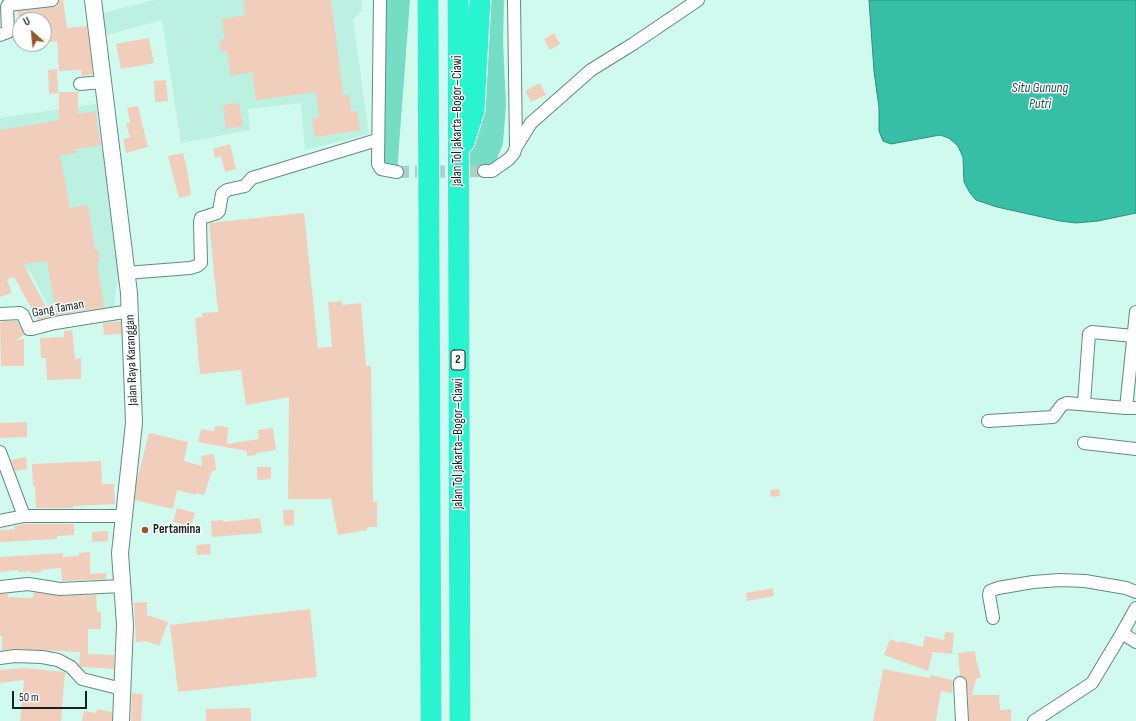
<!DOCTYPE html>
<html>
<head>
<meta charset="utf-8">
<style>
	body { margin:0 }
	#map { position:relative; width:1136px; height:721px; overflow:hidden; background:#d0faee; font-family:"Sofia Sans Condensed",sans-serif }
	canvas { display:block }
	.north { position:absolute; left:12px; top:12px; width:40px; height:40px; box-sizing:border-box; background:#fff; border:1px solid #a1a7a6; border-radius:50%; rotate:333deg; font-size:11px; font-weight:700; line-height:16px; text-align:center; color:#142420 }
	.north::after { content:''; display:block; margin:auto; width:14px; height:18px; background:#9b552c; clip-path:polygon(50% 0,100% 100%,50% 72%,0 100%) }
	.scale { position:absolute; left:12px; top:691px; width:75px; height:18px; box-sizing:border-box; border:2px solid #142420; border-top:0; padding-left:5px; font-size:12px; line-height:14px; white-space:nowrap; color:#142420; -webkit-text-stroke:3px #fff; paint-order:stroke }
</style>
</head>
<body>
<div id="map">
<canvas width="1136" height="721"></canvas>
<div class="north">U</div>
<div class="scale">50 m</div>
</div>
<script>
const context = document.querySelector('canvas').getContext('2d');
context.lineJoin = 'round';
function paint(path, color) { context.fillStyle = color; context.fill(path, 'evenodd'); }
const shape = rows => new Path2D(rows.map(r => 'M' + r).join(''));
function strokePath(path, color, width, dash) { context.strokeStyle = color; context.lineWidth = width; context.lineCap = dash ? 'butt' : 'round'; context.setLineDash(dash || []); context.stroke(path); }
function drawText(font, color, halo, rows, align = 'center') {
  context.font = font + ' "Sofia Sans Condensed",sans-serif'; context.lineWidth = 3; context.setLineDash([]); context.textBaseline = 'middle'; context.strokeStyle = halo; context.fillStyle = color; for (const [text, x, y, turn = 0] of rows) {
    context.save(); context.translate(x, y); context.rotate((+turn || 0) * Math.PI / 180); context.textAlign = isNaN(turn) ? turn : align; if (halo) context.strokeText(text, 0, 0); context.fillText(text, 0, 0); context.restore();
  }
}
paint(shape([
	[155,0,362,0,362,11,353,20,369,134,305,150,301,103,248,109,250,130,181,143,162,20,107,35,102,13],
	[96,104,102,149,109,185,120,277,116,287,114,308,56,320,29,270,0,279,0,118]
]), '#bcf0e1');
paint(shape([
	[380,0,410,0,397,172,381,169],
	[458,0,504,0,503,42,506,105,503,144,492,171,458,171]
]), '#75ddc4');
const water = shape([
	[869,0,1136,0,1136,213,1098,221,1076,223,1060,221,997,207,976,200,970,193,964,182,963,157,958,146,949,138,940,135,891,144,883,141,879,131,879,108,874,71,869,0]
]);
paint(water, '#36bfa4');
strokePath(water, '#2c907c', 1);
paint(shape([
	[59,0,63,0,67,28,87,26,93,74,82,76,81,70,59,71,57,41,44,43,44,19,19,20,18,11,53,7,57,6],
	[243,0,331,0,343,95,349,95,351,112,357,111,360,130,315,137,312,119,319,117,316,92,256,100,252,72,231,76,227,51,221,52,219,40,225,39,222,19,245,15],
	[554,33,560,44,550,50,544,39],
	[149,38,154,63,121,69,116,44],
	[57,69,58,93,49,94,48,70],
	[166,80,168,101,155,102,154,81],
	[540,83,546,95,531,102,525,91],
	[59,92,78,92,78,114,95,111,101,145,76,149,76,153,60,155,70,208,88,205,95,250,98,249,100,262,97,262,104,307,56,315,47,261,23,264,51,316,38,320,14,277,7,280,12,293,0,297,0,130,59,120],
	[239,103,243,126,226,129,223,105],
	[138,106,148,147,126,153,123,139,130,137,126,124,130,123,127,108],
	[230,144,236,169,225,172,221,156,215,158,213,149],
	[183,153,187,169,191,195,179,198,168,156],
	[304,213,318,348,332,347,328,302,342,301,342,305,361,303,366,366,371,366,373,502,377,502,377,527,367,527,367,530,338,535,331,499,288,499,289,397,246,405,241,370,200,374,195,318,203,317,202,313,218,312,209,223],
	[4,321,17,321,24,335,16,340,24,339,24,366,1,366,0,323],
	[121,321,121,334,104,335,103,323],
	[72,330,75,359,81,358,81,379,47,380,46,358,41,358,40,338,64,337,64,331],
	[27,422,27,437,0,438,0,423],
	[215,426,228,427,227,444,259,439,258,430,273,428,276,450,256,453,256,455,247,456,247,451,198,442,201,429,214,431],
	[149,433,188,442,184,461,202,466,201,456,214,454,216,470,212,471,204,495,196,493,196,495,177,490,173,509,135,500,137,480],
	[26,457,27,469,15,471,11,460],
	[101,461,102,484,114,484,115,504,73,506,73,508,36,508,35,486,33,486,32,464],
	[257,467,271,467,271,479,257,480],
	[779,489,780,496,771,497,770,490],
	[177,508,195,513,191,526,173,522],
	[283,510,294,510,294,525,284,526],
	[260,518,262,533,212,537,211,521,223,520,223,522],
	[25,524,74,524,74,535,57,536,57,539,0,542,0,530,15,529,14,526],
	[108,531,108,541,92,542,92,532],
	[210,544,211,554,197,555,196,545],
	[90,552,90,574,106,573,106,579,62,581,61,568,41,570,41,572,31,573,31,571,18,572,18,570,0,572,0,557,63,553,63,557,79,556,79,553],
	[773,588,774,596,747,601,746,593],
	[34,592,60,596,96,595,97,612,101,612,101,629,88,629,88,654,114,655,114,669,81,667,79,665,80,652,15,649,2,650,2,636,0,636,0,594,8,594,8,597,33,598],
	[147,602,147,615,168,622,159,646,146,641,136,642,134,603],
	[310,609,317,677,178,692,170,625],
	[945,632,954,633,952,654,933,652,928,671,884,655,890,639,900,643,900,641,923,647,925,636,944,640],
	[975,651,976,660,981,677,976,679,972,695,999,695,1000,710,1011,709,1011,721,969,721,968,696,971,695,968,695,966,679,960,676,958,653],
	[25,668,65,672,61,721,20,721,24,680,0,683,0,670],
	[883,669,930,678,931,675,953,680,952,693,941,691,936,721,873,721],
	[132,693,143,694,141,721,131,721],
	[251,708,251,721,206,721,206,709],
	[97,709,112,712,112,721,82,721,84,711,96,713]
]), '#f1cebc');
strokePath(shape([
	[397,172,484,171]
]), '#aacfc5', 12, [12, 6]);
const street = shape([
	[380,0,378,164,381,169,397,172],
	[514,0,516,147],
	[0,35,8,32,7,7,8,5,52,0],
	[80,84,103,82],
	[484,171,492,171,509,159,514,153,516,147,531,123,591,70,633,44,698,0],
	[126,273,190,268,197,266,201,263,200,222,201,218,217,213,219,211,222,194,227,190,245,186,252,178,377,140],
	[1136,312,1126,408,1136,408],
	[0,314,20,313,23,315,29,329,32,329,55,323,130,311],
	[1084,404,1089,334,1092,332,1133,336],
	[988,421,1053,417,1062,405,1067,403,1126,408],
	[1084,443,1136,449],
	[0,452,24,516],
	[0,521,24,516,125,516],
	[0,587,28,584,60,589,122,586],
	[993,618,989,595,990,591,998,588,1033,582,1060,580,1085,581,1126,588,1136,592],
	[1122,633,1136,642],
	[0,658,15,656,42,657,58,660,71,667,82,679,122,689],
	[960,683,962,721],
	[1034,721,1092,683,1122,633,1136,608]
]);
const secondary = shape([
	[93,0,129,293,134,423,120,553,125,625,121,721]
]);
const highway = shape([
	[428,0,431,721],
	[458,0,460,721],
	[464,142,474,110,480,0]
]);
strokePath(street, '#648b81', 14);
strokePath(secondary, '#648b81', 18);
strokePath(highway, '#fff', 23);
strokePath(street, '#fff', 12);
strokePath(secondary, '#fff', 16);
strokePath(highway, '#29f4d0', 21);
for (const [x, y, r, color] of [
	[145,530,4,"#9b552c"]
]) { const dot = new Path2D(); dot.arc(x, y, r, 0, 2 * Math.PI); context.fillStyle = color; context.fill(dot); strokePath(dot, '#fff', 1.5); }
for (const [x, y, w] of [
	[458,360,14]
]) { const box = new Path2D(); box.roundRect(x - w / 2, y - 10, w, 20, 3); context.fillStyle = '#fff'; context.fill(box); strokePath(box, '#142420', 1); }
drawText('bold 12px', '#142420', null, [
	["2",458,360]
]);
drawText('13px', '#142420', '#fff', [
	["Jalan Tol Jakarta–Bogor–Ciawi",458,121,-90],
	["Gang Taman",58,309,-10],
	["Jalan Raya Karanggan",132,360,-92],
	["Jalan Tol Jakarta–Bogor–Ciawi",459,444,-90]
]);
drawText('bold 13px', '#142420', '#fff', [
	["Pertamina",153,530]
], 'left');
drawText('italic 14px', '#1c5347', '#fff', [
	["Situ Gunung",1040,88],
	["Putri",1040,104]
]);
</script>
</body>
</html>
